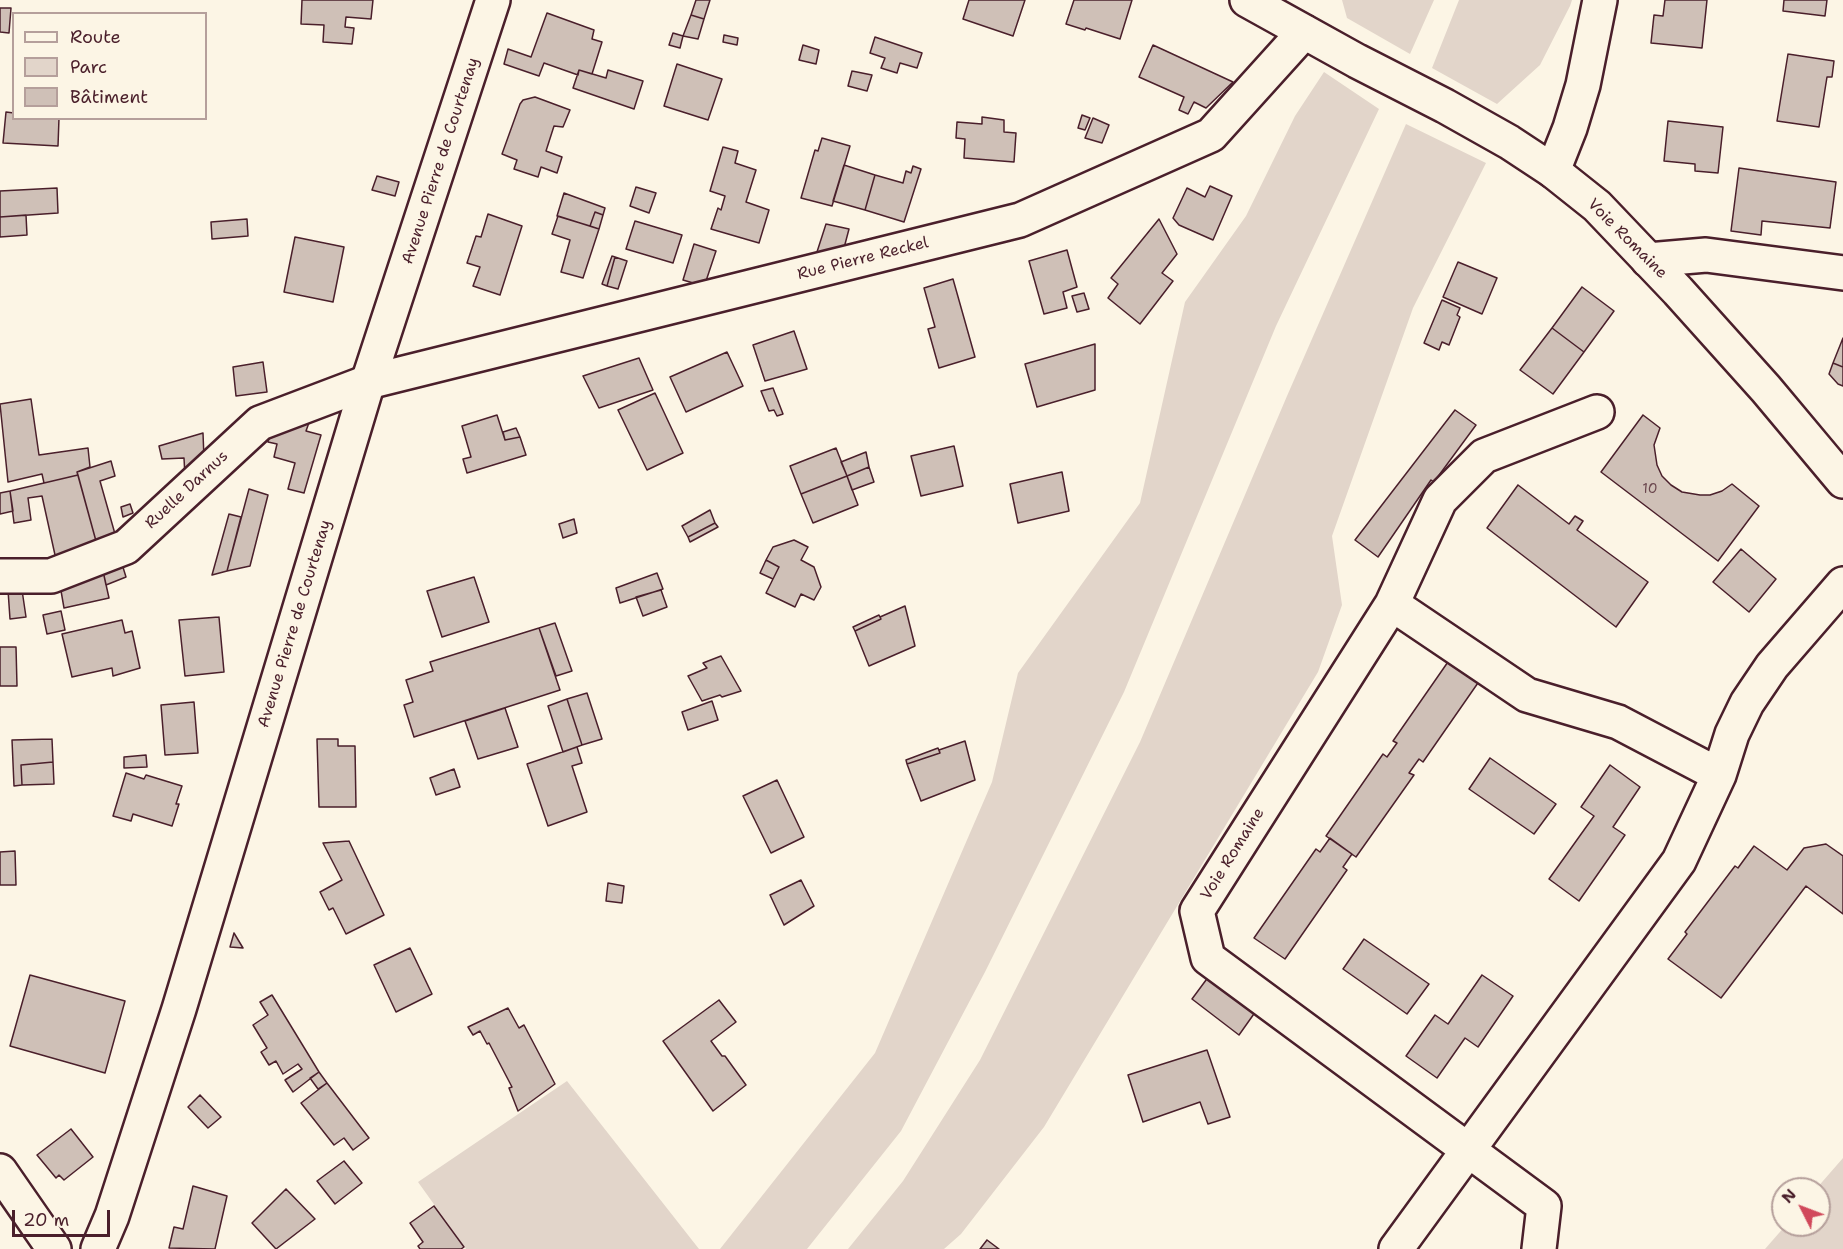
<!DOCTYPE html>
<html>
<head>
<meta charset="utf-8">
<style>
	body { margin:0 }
	#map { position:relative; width:1843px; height:1249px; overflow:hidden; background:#fcf5e5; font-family:"Shantell Sans",sans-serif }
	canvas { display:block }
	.legend { position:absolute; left:12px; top:12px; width:195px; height:108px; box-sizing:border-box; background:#fcf5e5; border:2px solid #b59f9b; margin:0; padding:8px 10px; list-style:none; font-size:18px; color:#4a1f2b }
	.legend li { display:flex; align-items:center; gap:12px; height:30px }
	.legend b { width:30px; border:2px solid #b59f9b }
	.north { position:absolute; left:1771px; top:1177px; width:60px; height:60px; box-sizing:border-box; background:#fcf5e5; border:2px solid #b59f9b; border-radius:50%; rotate:312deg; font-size:16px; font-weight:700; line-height:24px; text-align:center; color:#4a1f2b }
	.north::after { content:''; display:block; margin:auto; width:21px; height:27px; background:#d1495b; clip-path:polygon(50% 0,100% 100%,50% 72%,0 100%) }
	.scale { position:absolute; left:12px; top:1210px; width:98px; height:27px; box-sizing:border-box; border:3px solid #4a1f2b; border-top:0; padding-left:8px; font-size:18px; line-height:21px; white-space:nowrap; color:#4a1f2b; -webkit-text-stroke:4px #fcf5e5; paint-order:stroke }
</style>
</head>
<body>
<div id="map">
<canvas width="1843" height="1249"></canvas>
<ul class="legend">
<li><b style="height:8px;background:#fcf5e5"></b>Route</li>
<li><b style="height:16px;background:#e2d5ca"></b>Parc</li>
<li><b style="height:16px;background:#cfc0b7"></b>Bâtiment</li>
</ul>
<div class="north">N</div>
<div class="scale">20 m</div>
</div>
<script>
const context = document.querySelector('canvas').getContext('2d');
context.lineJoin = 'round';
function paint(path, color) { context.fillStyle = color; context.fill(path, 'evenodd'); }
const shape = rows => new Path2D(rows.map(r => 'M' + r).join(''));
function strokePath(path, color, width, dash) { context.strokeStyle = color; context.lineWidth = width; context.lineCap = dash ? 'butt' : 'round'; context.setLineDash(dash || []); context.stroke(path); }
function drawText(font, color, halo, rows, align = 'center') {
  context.font = font + ' "Shantell Sans",sans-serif'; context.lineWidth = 5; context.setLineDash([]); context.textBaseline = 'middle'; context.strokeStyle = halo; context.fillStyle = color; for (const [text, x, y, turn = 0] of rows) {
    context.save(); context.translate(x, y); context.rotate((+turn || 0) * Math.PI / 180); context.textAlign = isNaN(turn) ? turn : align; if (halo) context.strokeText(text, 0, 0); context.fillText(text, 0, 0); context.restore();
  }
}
paint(shape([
	[1342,0,1434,0,1410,54,1347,18],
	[1459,0,1572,0,1570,6,1540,65,1497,104,1432,68],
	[1324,72,1379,109,1276,326,1124,692,985,972,901,1131,807,1249,720,1249,875,1053,992,782,1018,673,1140,503,1185,302,1246,216,1295,116],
	[1406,124,1486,163,1413,308,1332,536,1342,605,1318,672,1044,1127,961,1234,944,1249,848,1249,903,1181,980,1060,1140,742,1287,396],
	[567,1081,699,1249,466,1249,418,1182],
	[1843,1158,1843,1249,1765,1249,1786,1225,1819,1225,1819,1189,1816,1189]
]), '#e2d5ca');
const building = shape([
	[302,0,373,0,371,19,346,17,345,27,354,28,352,44,323,42,324,25,301,24,302,0],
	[696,0,710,0,704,19,691,15,696,0],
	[969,0,1025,0,1013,36,963,19,969,0],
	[1074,0,1132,0,1120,39,1086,28,1085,30,1066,24,1074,0],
	[1665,0,1707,0,1702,48,1651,43,1654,15,1663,16,1665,0],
	[1784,0,1827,0,1825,16,1783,11,1784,0],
	[0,8,11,8,9,33,0,32,0,8],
	[547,13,594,30,592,39,602,42,592,74,579,70,578,75,544,63,539,76,504,64,508,49,531,57,547,13],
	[691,15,704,19,698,39,683,36,691,15],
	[673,33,683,36,680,48,669,45,673,33],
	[724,35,738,38,737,45,723,42,724,35],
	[875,37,922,53,917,68,900,63,897,73,881,68,885,58,870,53,875,37],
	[803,45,819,50,816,64,799,60,803,45],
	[1153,45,1233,82,1206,108,1194,102,1188,114,1179,110,1184,97,1139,77,1153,45],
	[1788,54,1834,61,1832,77,1827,77,1819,127,1777,121,1788,54],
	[677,64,722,79,708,120,664,106,677,64],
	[579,70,606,78,608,70,643,81,634,109,573,88,579,70],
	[852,71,872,75,867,91,848,86,852,71],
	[535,97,570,110,563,127,554,126,546,151,562,157,557,173,541,167,538,177,514,169,517,160,502,154,520,104,523,100,535,97],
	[6,112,14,113,14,118,59,118,58,146,3,143,6,112],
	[1082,115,1090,118,1085,130,1078,128,1082,115],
	[982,117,1004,120,1004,132,1016,133,1014,162,964,158,965,139,956,138,957,122,982,124,982,117],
	[1093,118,1109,125,1102,143,1085,138,1093,118],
	[1668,121,1723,127,1718,173,1695,171,1695,164,1664,161,1668,121],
	[822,138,850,146,832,206,801,198,815,150,818,151,822,138],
	[723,147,738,151,735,163,756,170,746,202,769,210,759,243,711,229,718,208,721,210,725,196,710,191,723,147],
	[844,165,875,175,865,210,833,201,844,165],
	[913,166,921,169,904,222,865,210,875,175,903,183,906,171,911,173,913,166],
	[1739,168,1836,182,1830,228,1762,221,1761,235,1731,231,1739,168],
	[377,176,399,182,395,196,372,190,377,176],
	[1210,186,1232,196,1213,240,1179,225,1173,218,1187,188,1205,197,1210,186],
	[636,187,656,193,649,213,630,206,636,187],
	[57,188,58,213,0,217,0,191,57,188],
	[564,193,605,208,603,215,595,212,590,226,557,216,564,193],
	[595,212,603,215,599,229,590,226,595,212],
	[488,214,522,226,500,295,473,286,480,267,467,263,476,236,481,237,488,214],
	[26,215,27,235,0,237,0,217,26,215],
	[558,216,599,229,583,278,561,272,570,240,552,234,558,216],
	[247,219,248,236,212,239,211,222,247,219],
	[1159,219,1177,254,1162,273,1173,281,1140,324,1108,298,1118,284,1111,278,1159,219],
	[635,221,682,235,673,263,626,249,635,221],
	[826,224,849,229,844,248,816,255,826,224],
	[295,237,344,247,333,302,284,292,295,237],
	[694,244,716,251,705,284,700,285,683,280,694,244],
	[1067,250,1077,287,1063,292,1067,308,1044,314,1029,261,1067,250],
	[612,256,615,257,607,286,602,284,612,256],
	[615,257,627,261,618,289,607,286,615,257],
	[1458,262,1497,278,1482,314,1443,297,1458,262],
	[953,279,975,357,939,368,928,329,935,327,924,288,953,279],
	[1582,287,1614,311,1584,352,1552,328,1582,287],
	[1084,293,1089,309,1077,312,1072,296,1084,293],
	[1442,300,1460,308,1457,315,1460,317,1449,345,1442,342,1439,350,1424,343,1442,300],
	[1552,328,1584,352,1553,394,1520,370,1552,328],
	[794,331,807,369,765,381,753,345,794,331],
	[1843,338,1843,367,1833,363,1843,338],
	[1095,344,1095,390,1037,407,1025,364,1095,344],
	[727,352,743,386,686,412,670,377,727,352],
	[639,358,653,390,599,408,583,376,639,358],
	[263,362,267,392,236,396,233,367,263,362],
	[1833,363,1843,367,1843,386,1838,384,1829,374,1833,363],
	[773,388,783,414,777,416,774,410,769,411,761,391,773,388],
	[655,393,683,453,647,470,618,410,655,393],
	[31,399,39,455,88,448,90,467,77,472,78,475,44,483,42,474,8,482,0,404,31,399],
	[1455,410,1476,425,1434,482,1431,480,1378,557,1355,540,1455,410],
	[497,415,505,440,520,437,526,455,467,473,463,459,471,457,462,426,497,415],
	[1643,415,1660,428,1654,445,1657,465,1662,476,1671,485,1682,492,1700,495,1710,495,1722,491,1732,484,1759,506,1718,561,1601,472,1643,415],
	[311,417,306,431,321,435,304,493,288,489,295,463,274,457,277,444,268,442,269,429,311,417],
	[516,428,520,437,505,440,503,432,516,428],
	[203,433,204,459,185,477,184,458,162,459,159,446,203,433],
	[954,446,963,486,921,496,911,456,954,446],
	[836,448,847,476,801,494,790,466,836,448],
	[866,452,869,467,847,476,841,462,866,452],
	[111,461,115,476,100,481,117,541,99,552,77,472,111,461],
	[869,467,874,482,852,490,847,476,869,467],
	[1062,472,1069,511,1018,523,1010,484,1062,472],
	[78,475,99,552,57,564,42,496,28,498,31,520,14,523,10,491,78,475],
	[847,476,858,505,813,523,801,494,847,476],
	[1518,485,1569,524,1575,516,1583,521,1577,530,1648,582,1616,627,1487,528,1518,485],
	[249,489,268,495,250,566,227,571,249,489],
	[10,491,13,511,0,514,0,493,10,491],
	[130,504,133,513,123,517,121,507,130,504],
	[710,510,715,523,688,537,682,526,710,510],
	[229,514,241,517,227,571,212,575,229,514],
	[574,519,577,533,563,538,559,524,574,519],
	[715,523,718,527,690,542,688,537,715,523],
	[794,540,808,547,801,560,814,567,821,587,814,600,801,594,795,607,766,593,779,567,766,560,773,547,794,540],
	[1741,549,1776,579,1749,612,1713,582,1741,549],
	[766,560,779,567,773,579,760,573,766,560],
	[122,564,126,577,106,585,103,571,122,564],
	[103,571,109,598,64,608,60,585,103,571],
	[657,573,663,589,620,603,616,588,657,573],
	[474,577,489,622,442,637,427,591,474,577],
	[8,590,22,590,26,617,10,619,8,590],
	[661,590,667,607,643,616,636,597,661,590],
	[905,606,915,646,869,666,855,631,881,619,880,617,905,606],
	[61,611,65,630,47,634,43,615,61,611],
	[879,615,881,619,855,631,853,627,879,615],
	[219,617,224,672,185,676,179,620,219,617],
	[122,620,125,633,132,631,140,668,113,676,112,668,72,677,62,634,122,620],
	[555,623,572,671,556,676,539,628,555,623],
	[539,628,560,690,414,737,404,705,413,702,406,680,433,671,430,662,539,628],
	[0,647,16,647,17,686,0,686,0,647],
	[721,656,741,691,722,697,720,695,702,701,688,676,707,668,703,663,721,656],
	[1450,659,1480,680,1423,762,1419,759,1409,773,1414,775,1356,857,1326,836,1383,754,1387,757,1397,743,1393,741,1450,659],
	[587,693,602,739,582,745,567,699,587,693],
	[567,699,582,745,563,752,548,706,567,699],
	[712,701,718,720,688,730,682,712,712,701],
	[194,702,198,753,165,755,161,705,194,702],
	[505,708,518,747,478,759,465,721,505,708],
	[52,739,53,762,21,765,22,785,14,786,12,740,52,739],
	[317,739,338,739,338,746,355,746,356,807,319,807,317,739],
	[965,741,975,780,921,801,907,764,940,753,939,750,965,741],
	[577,747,582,763,572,766,587,812,548,826,527,764,577,747],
	[938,748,940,753,907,764,906,760,938,748],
	[146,755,147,767,124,768,124,757,146,755],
	[1490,758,1556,804,1534,834,1469,789,1490,758],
	[53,762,54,784,22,785,21,765,53,762],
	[1610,765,1640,787,1613,827,1625,835,1579,901,1549,879,1594,816,1581,807,1610,765],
	[454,769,460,787,436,795,430,778,454,769],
	[126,773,144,779,146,775,182,786,176,804,179,804,172,826,133,814,131,821,113,816,126,773],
	[777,780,804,837,771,853,743,796,777,780],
	[1330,838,1352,854,1343,867,1347,870,1285,959,1254,938,1316,849,1320,852,1330,838],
	[349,841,384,915,346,934,333,908,329,910,320,892,342,880,323,843,349,841],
	[1826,844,1843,856,1843,914,1806,886,1721,998,1668,959,1687,934,1685,932,1735,866,1738,868,1754,846,1787,870,1804,848,1826,844],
	[15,851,16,885,0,885,0,852,15,851],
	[801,880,814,906,784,925,770,895,801,880],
	[608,883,624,886,622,903,606,901,608,883],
	[234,933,243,948,230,947,234,933],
	[1364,939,1429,984,1407,1014,1343,969,1364,939],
	[410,948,432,994,396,1012,374,965,410,948],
	[30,975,125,1001,105,1073,10,1046,30,975],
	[1482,975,1513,996,1478,1047,1465,1038,1437,1078,1406,1056,1435,1015,1448,1024,1482,975],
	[1209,976,1256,1011,1239,1035,1192,999,1209,976],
	[272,995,319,1072,293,1092,285,1080,302,1069,298,1064,283,1074,276,1061,269,1065,261,1052,267,1048,253,1025,268,1015,260,1002,272,995],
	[719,1000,736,1022,711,1041,722,1056,725,1056,746,1085,713,1111,663,1041,719,1000],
	[508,1008,519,1028,524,1025,555,1084,518,1111,509,1088,512,1087,489,1043,487,1044,480,1031,473,1035,468,1027,508,1008],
	[1207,1050,1230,1117,1208,1124,1200,1102,1143,1122,1128,1075,1207,1050],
	[319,1072,327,1083,318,1089,310,1078,319,1072],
	[327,1083,369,1138,353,1150,344,1138,334,1145,301,1103,327,1083],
	[200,1095,221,1117,208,1128,188,1107,200,1095],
	[71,1129,93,1157,64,1180,59,1175,56,1178,37,1155,71,1129],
	[344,1161,362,1183,335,1204,317,1181,344,1161],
	[193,1186,227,1196,215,1249,169,1248,174,1227,183,1229,193,1186],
	[286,1189,315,1219,276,1249,252,1223,286,1189],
	[434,1206,464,1247,461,1249,420,1249,418,1246,423,1242,410,1223,434,1206],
	[987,1240,999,1249,980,1249,987,1240]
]);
paint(building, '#cfc0b7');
strokePath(building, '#4a1f2b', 1.5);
const minor = shape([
	[1553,171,1570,128,1583,85,1600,0],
	[1648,260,1706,255,1843,273],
	[1597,412,1484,456,1440,500,1392,604,1527,695,1618,722,1719,775],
	[0,576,51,576,126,547,260,423,368,382,1020,220,1211,135,1304,32],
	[1392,604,1197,911,1208,958,1544,1206,1539,1249],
	[0,1171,54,1249],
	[1396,1249,1679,861,1719,775,1732,734,1747,703,1772,666,1843,584]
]);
const major = shape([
	[1247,0,1357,61,1445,106,1509,142,1553,171,1597,206,1678,291,1766,389,1843,481],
	[98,1249,112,1216,179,1009,368,382,493,0]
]);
strokePath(minor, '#4a1f2b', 38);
strokePath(major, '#4a1f2b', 38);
strokePath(minor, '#fcf5e5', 33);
strokePath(major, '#fcf5e5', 33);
drawText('14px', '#6b474e', null, [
	["10",1650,489]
]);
drawText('16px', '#4a1f2b', '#fcf5e5', [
	["Avenue Pierre de Courtenay",441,161,-72],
	["Voie Romaine",1627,239,45],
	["Rue Pierre Reckel",863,259,-14],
	["Ruelle Darnus",187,490,-43],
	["Avenue Pierre de Courtenay",295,624,-73],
	["Voie Romaine",1233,854,-58]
]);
</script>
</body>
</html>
